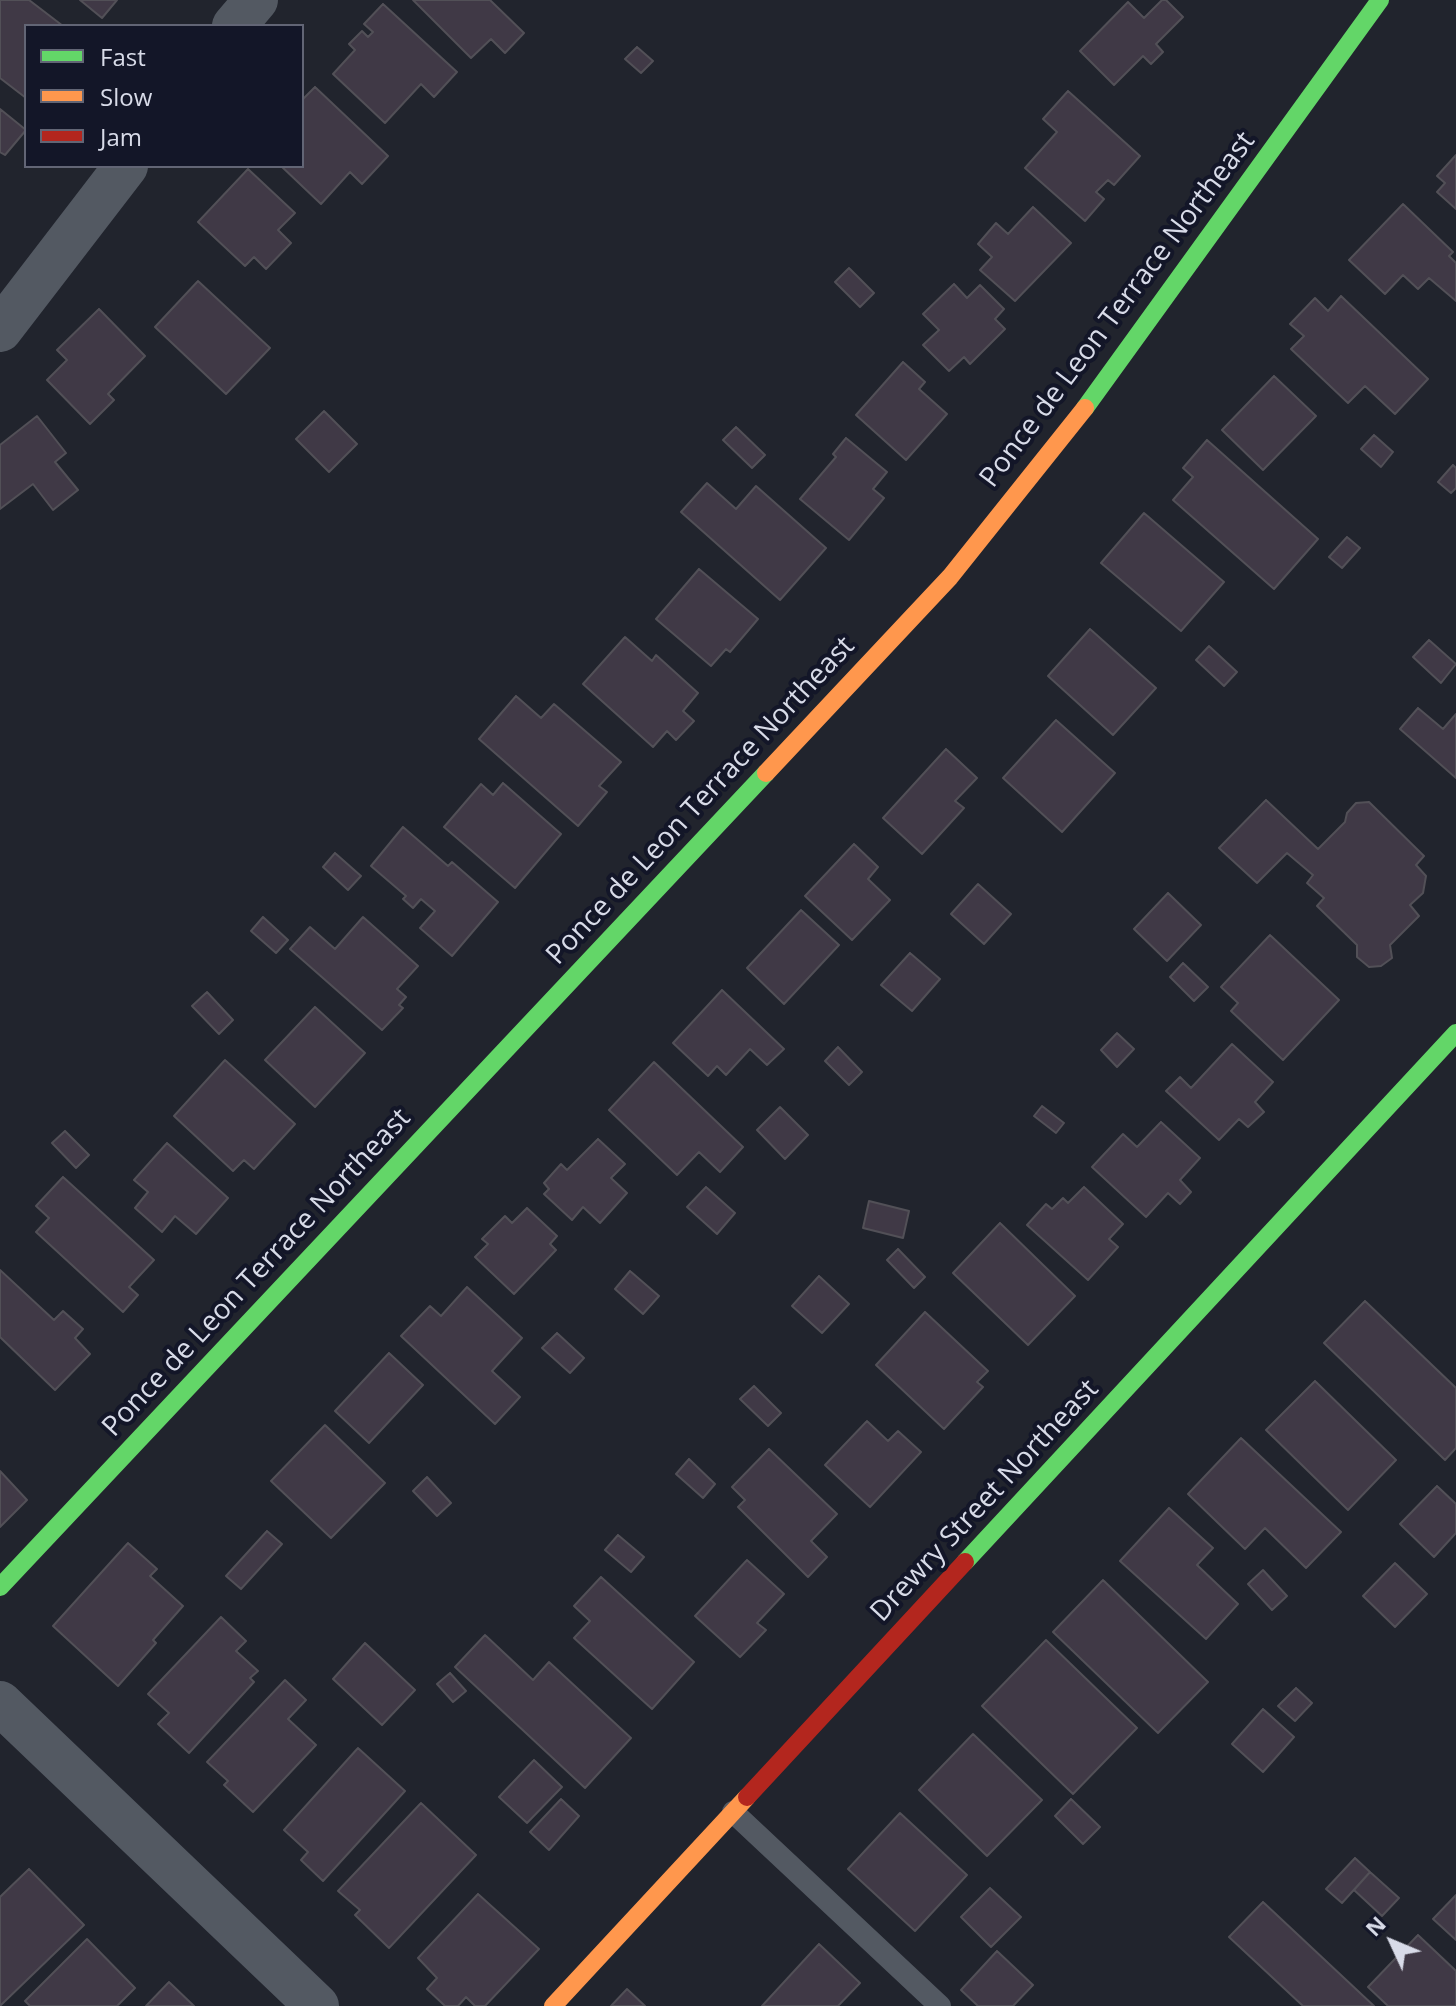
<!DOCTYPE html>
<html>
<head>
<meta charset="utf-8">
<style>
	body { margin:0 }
	#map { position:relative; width:1456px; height:2006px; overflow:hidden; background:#21242d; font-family:"Open Sans",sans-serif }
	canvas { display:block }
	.legend { position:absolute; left:24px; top:24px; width:280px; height:144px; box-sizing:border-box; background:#131628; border:2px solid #626575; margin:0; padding:10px 14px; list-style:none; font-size:24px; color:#d8dbe8 }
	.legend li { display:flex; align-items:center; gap:16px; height:40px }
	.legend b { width:40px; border:2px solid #626575 }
	.north { position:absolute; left:1352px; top:1902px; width:80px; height:80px; -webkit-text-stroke:6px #131628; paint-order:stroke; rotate:314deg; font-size:22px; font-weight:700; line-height:32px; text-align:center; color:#d8dbe8 }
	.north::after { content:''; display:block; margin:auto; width:28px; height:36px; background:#d8dbe8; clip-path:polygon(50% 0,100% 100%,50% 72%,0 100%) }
</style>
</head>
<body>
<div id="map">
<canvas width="1456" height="2006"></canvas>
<ul class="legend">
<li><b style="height:10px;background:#63d668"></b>Fast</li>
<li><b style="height:10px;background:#ff974d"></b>Slow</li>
<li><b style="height:10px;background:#b3261e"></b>Jam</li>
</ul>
<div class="north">N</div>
</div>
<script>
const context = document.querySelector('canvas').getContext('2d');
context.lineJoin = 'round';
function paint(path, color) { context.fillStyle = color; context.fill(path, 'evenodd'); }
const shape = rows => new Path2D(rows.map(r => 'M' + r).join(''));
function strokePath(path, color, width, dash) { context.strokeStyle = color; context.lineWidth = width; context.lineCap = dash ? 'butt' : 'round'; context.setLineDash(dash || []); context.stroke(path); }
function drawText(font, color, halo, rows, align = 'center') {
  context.font = font + ' "Open Sans",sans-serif'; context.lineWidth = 8; context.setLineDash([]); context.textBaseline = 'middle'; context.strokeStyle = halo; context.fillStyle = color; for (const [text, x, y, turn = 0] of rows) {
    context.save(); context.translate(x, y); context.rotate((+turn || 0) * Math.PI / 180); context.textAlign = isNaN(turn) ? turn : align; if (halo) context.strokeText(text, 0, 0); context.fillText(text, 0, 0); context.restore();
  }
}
const building = shape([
	[0,0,29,0,63,26,26,26,26,98,0,78,0,0],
	[80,0,117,0,102,18,80,0],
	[413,0,490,0,524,33,505,53,491,39,471,58,413,0],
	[1162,0,1166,0,1183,17,1156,44,1163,52,1151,64,1143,56,1114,85,1080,51,1128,2,1144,18,1162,0],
	[383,4,457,72,434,97,421,84,385,123,333,74,355,50,349,44,362,31,368,37,373,32,364,24,383,4],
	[637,47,653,61,641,73,625,59,637,47],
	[315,87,388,156,362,184,350,172,321,204,281,166,302,166,302,100,315,87],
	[1068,91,1140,156,1114,185,1108,180,1096,192,1104,199,1085,221,1025,168,1057,132,1043,119,1068,91],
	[0,109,26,130,5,155,0,152,0,109],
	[1456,155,1456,209,1437,192,1445,183,1437,176,1456,155],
	[248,169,295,213,278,230,291,243,266,269,254,257,245,266,198,222,248,169],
	[1403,204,1453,252,1449,256,1456,263,1456,301,1429,278,1418,289,1403,275,1385,294,1349,260,1403,204],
	[1033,207,1071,243,1015,301,980,270,992,257,978,244,996,223,1008,234,1033,207],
	[849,268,874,293,860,307,835,282,849,268],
	[198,281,270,348,226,394,155,327,198,281],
	[954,284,967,298,980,285,1004,309,995,319,1005,329,970,364,964,357,949,371,923,345,939,330,923,314,954,284],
	[1341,296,1428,379,1395,414,1365,386,1348,403,1291,349,1304,336,1290,324,1315,298,1328,311,1341,296],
	[99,309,145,356,108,394,114,400,90,424,47,380,67,360,57,350,99,309],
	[903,362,925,382,919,389,947,414,906,460,856,415,903,362],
	[1274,376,1316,416,1263,470,1222,430,1274,376],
	[324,411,357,444,329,472,296,439,324,411],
	[37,416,66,453,55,462,78,490,53,510,33,484,0,509,0,445,37,416],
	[736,427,765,455,752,468,723,440,736,427],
	[1374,435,1393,452,1381,467,1361,449,1374,435],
	[846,438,887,472,873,489,884,498,849,540,800,499,836,457,833,454,846,438],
	[1207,440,1318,539,1274,589,1173,500,1193,477,1183,468,1207,440],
	[1453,465,1456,468,1456,488,1451,493,1438,482,1453,465],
	[707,483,736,509,756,486,826,548,780,600,681,512,707,483],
	[1144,513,1224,582,1181,631,1101,563,1144,513],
	[1347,537,1360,548,1342,568,1329,557,1347,537],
	[699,569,758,619,730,652,726,649,711,666,656,619,699,569],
	[1090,629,1156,688,1113,735,1048,676,1090,629],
	[625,637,652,661,656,655,698,693,683,711,694,721,676,740,667,731,653,747,583,684,625,637],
	[1429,640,1456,664,1441,683,1413,657,1429,640],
	[1209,646,1237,672,1224,686,1196,660,1209,646],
	[516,696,541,718,554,704,621,762,599,786,607,792,578,826,479,739,516,696],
	[1418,708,1443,729,1456,714,1456,778,1400,729,1418,708],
	[1056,720,1115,773,1062,832,1003,778,1056,720],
	[946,749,977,778,955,801,964,808,922,854,883,818,946,749],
	[503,783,561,834,515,888,444,827,481,784,493,795,503,783],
	[1266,800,1318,849,1345,822,1347,813,1356,803,1369,802,1424,856,1416,865,1426,876,1423,893,1410,905,1419,916,1390,945,1392,958,1381,966,1369,967,1357,957,1357,945,1317,906,1324,898,1307,883,1313,875,1287,853,1257,883,1219,848,1266,800],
	[403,827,448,866,452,862,498,902,452,956,420,928,435,911,421,899,413,908,403,899,406,896,371,866,403,827],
	[854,844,878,867,868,879,890,900,852,940,805,896,854,844],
	[335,853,361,876,348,890,323,867,335,853],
	[978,884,1011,914,984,944,951,914,978,884],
	[1168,893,1201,925,1167,961,1134,929,1168,893],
	[801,910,839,945,784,1004,747,968,801,910],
	[263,917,288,940,276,953,251,931,263,917],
	[363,917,418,966,397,989,406,997,399,1005,403,1008,382,1030,290,949,310,927,335,949,363,917],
	[1270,935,1339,1000,1283,1060,1231,1011,1238,1003,1221,987,1270,935],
	[910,953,940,979,912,1011,881,985,910,953],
	[1183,963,1208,987,1194,1001,1170,977,1183,963],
	[722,990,784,1049,767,1065,750,1049,726,1075,717,1066,708,1076,673,1043,722,990],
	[207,992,233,1020,219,1034,192,1006,207,992],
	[315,1007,365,1053,315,1107,265,1060,315,1007],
	[1117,1033,1134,1049,1117,1067,1101,1050,1117,1033],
	[1232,1044,1273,1082,1255,1102,1264,1112,1248,1127,1239,1119,1219,1140,1166,1091,1180,1077,1191,1088,1232,1044],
	[838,1047,862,1072,849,1085,825,1061,838,1047],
	[225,1060,295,1124,254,1169,244,1160,233,1171,174,1116,225,1060],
	[654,1062,743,1147,720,1172,699,1152,677,1175,609,1110,654,1062],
	[1042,1106,1064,1123,1056,1133,1034,1116,1042,1106],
	[780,1107,808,1135,785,1159,757,1130,780,1107],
	[1161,1122,1200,1158,1180,1180,1191,1192,1180,1204,1168,1193,1146,1217,1092,1167,1123,1134,1137,1147,1161,1122],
	[65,1131,89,1155,76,1168,52,1143,65,1131],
	[598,1139,625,1164,611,1178,627,1193,600,1223,583,1207,572,1220,544,1194,549,1189,544,1183,561,1164,567,1170,598,1139],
	[167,1143,228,1198,196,1234,175,1216,162,1232,135,1208,148,1192,134,1180,167,1143],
	[63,1177,154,1260,129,1287,138,1295,123,1312,36,1232,49,1218,36,1206,63,1177],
	[706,1187,735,1213,717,1234,687,1207,706,1187],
	[1084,1187,1123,1224,1109,1239,1118,1247,1088,1280,1027,1225,1046,1204,1052,1209,1063,1198,1068,1203,1084,1187],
	[869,1201,909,1211,903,1238,863,1228,869,1201],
	[527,1208,557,1236,550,1244,556,1250,514,1294,475,1257,488,1244,482,1239,505,1216,512,1223,527,1208],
	[1000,1223,1075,1296,1028,1345,953,1273,1000,1223],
	[898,1249,925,1277,914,1288,887,1260,898,1249],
	[0,1270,54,1320,63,1311,83,1329,75,1338,90,1354,55,1390,0,1337,0,1270],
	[630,1271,659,1296,643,1314,615,1289,630,1271],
	[819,1276,849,1304,822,1333,792,1306,819,1276],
	[467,1287,522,1338,492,1371,520,1397,495,1424,401,1336,430,1306,441,1316,467,1287],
	[1365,1301,1456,1388,1456,1448,1445,1460,1324,1343,1365,1301],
	[925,1312,988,1371,977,1382,983,1387,944,1429,876,1365,925,1312],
	[557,1333,584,1358,570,1373,542,1348,557,1333],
	[389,1353,423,1385,369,1443,335,1411,389,1353],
	[1315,1381,1396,1460,1348,1510,1266,1430,1315,1381],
	[754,1386,781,1413,768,1426,740,1399,754,1386],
	[867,1421,888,1441,898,1431,921,1452,870,1507,825,1465,867,1421],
	[325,1425,385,1483,331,1538,271,1481,325,1425],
	[1241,1438,1341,1532,1306,1568,1265,1528,1245,1549,1188,1494,1241,1438],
	[769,1449,837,1514,811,1541,827,1557,808,1577,738,1507,745,1500,732,1487,769,1449],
	[689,1459,715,1484,703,1498,676,1474,689,1459],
	[0,1471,27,1500,0,1527,0,1471],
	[427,1477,451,1503,437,1516,413,1491,427,1477],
	[1437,1486,1456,1504,1456,1533,1434,1557,1400,1524,1437,1486],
	[1169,1508,1213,1548,1197,1565,1238,1604,1206,1639,1120,1561,1169,1508],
	[267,1531,282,1544,241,1589,226,1576,267,1531],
	[618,1535,644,1557,631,1572,605,1550,618,1535],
	[128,1543,157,1569,150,1576,183,1606,153,1640,156,1643,118,1686,53,1626,128,1543],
	[747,1560,784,1594,757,1623,766,1630,740,1657,695,1616,747,1560],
	[1395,1563,1427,1594,1395,1627,1363,1596,1395,1563],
	[1263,1570,1287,1596,1272,1610,1248,1584,1263,1570],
	[601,1577,694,1662,652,1709,574,1638,590,1621,574,1606,601,1577],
	[1103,1580,1208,1682,1158,1733,1053,1632,1103,1580],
	[221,1617,246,1641,236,1651,258,1671,250,1678,254,1682,189,1753,158,1724,169,1713,148,1694,221,1617],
	[485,1635,533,1680,549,1662,631,1738,585,1788,455,1667,485,1635],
	[1046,1640,1137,1728,1073,1794,982,1706,1046,1640],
	[365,1643,415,1690,382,1725,333,1679,365,1643],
	[450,1673,466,1691,453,1702,437,1684,450,1673],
	[285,1680,306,1700,288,1719,316,1745,253,1812,224,1785,228,1781,207,1762,285,1680],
	[1296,1688,1312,1703,1295,1721,1278,1706,1296,1688],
	[1263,1709,1294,1737,1263,1772,1232,1744,1263,1709],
	[973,1734,1042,1800,987,1856,919,1790,973,1734],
	[358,1748,405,1791,323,1881,301,1860,308,1852,284,1830,358,1748],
	[534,1760,562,1787,527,1823,499,1797,534,1760],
	[561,1799,579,1816,549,1850,530,1832,561,1799],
	[1071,1799,1100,1827,1083,1844,1055,1816,1071,1799],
	[421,1803,476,1855,389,1948,355,1915,360,1910,338,1891,421,1803],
	[900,1813,967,1875,915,1931,848,1869,900,1813],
	[1355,1858,1370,1872,1342,1903,1326,1889,1355,1858],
	[29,1869,84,1925,0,2006,0,1897,29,1869],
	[1370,1872,1399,1898,1382,1916,1354,1890,1370,1872],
	[990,1888,1021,1917,991,1947,961,1917,990,1888],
	[478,1894,539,1949,485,2006,475,2006,466,1997,458,2006,445,2006,427,1989,437,1978,418,1958,478,1894],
	[1456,1895,1456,1940,1433,1919,1456,1895],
	[1263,1902,1374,2006,1303,2006,1229,1937,1263,1902],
	[1418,1935,1456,1971,1456,2006,1388,2006,1368,1987,1418,1935],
	[87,1939,135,1988,117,2006,30,2006,25,2001,87,1939],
	[819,1944,860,1983,838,2006,762,2006,819,1944],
	[997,1951,1033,1985,1013,2006,978,2006,961,1990,997,1951],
	[169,1982,194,2006,146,2006,169,1982],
	[627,1989,645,2006,611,2006,627,1989]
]);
paint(building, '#403946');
strokePath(building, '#525057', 2);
strokePath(shape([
	[733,1812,940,2006]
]), '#535962', 22);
strokePath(shape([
	[234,26,256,0],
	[0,330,126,166],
	[0,1703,317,2006]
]), '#535962', 44);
strokePath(shape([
	[1085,408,1380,0],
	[965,1562,1456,1033],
	[0,1587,766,773]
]), '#63d668', 18);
strokePath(shape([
	[766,773,950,577,1085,408],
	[553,2006,747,1797]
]), '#ff974d', 18);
strokePath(shape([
	[747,1797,965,1562]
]), '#b3261e', 18);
drawText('28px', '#d8dbe8', '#131628', [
	["Ponce de Leon Terrace Northeast",1118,310,-53],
	["Ponce de Leon Terrace Northeast",701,801,-47],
	["Ponce de Leon Terrace Northeast",257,1273,-47],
	["Drewry Street Northeast",985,1501,-47]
]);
</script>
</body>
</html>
